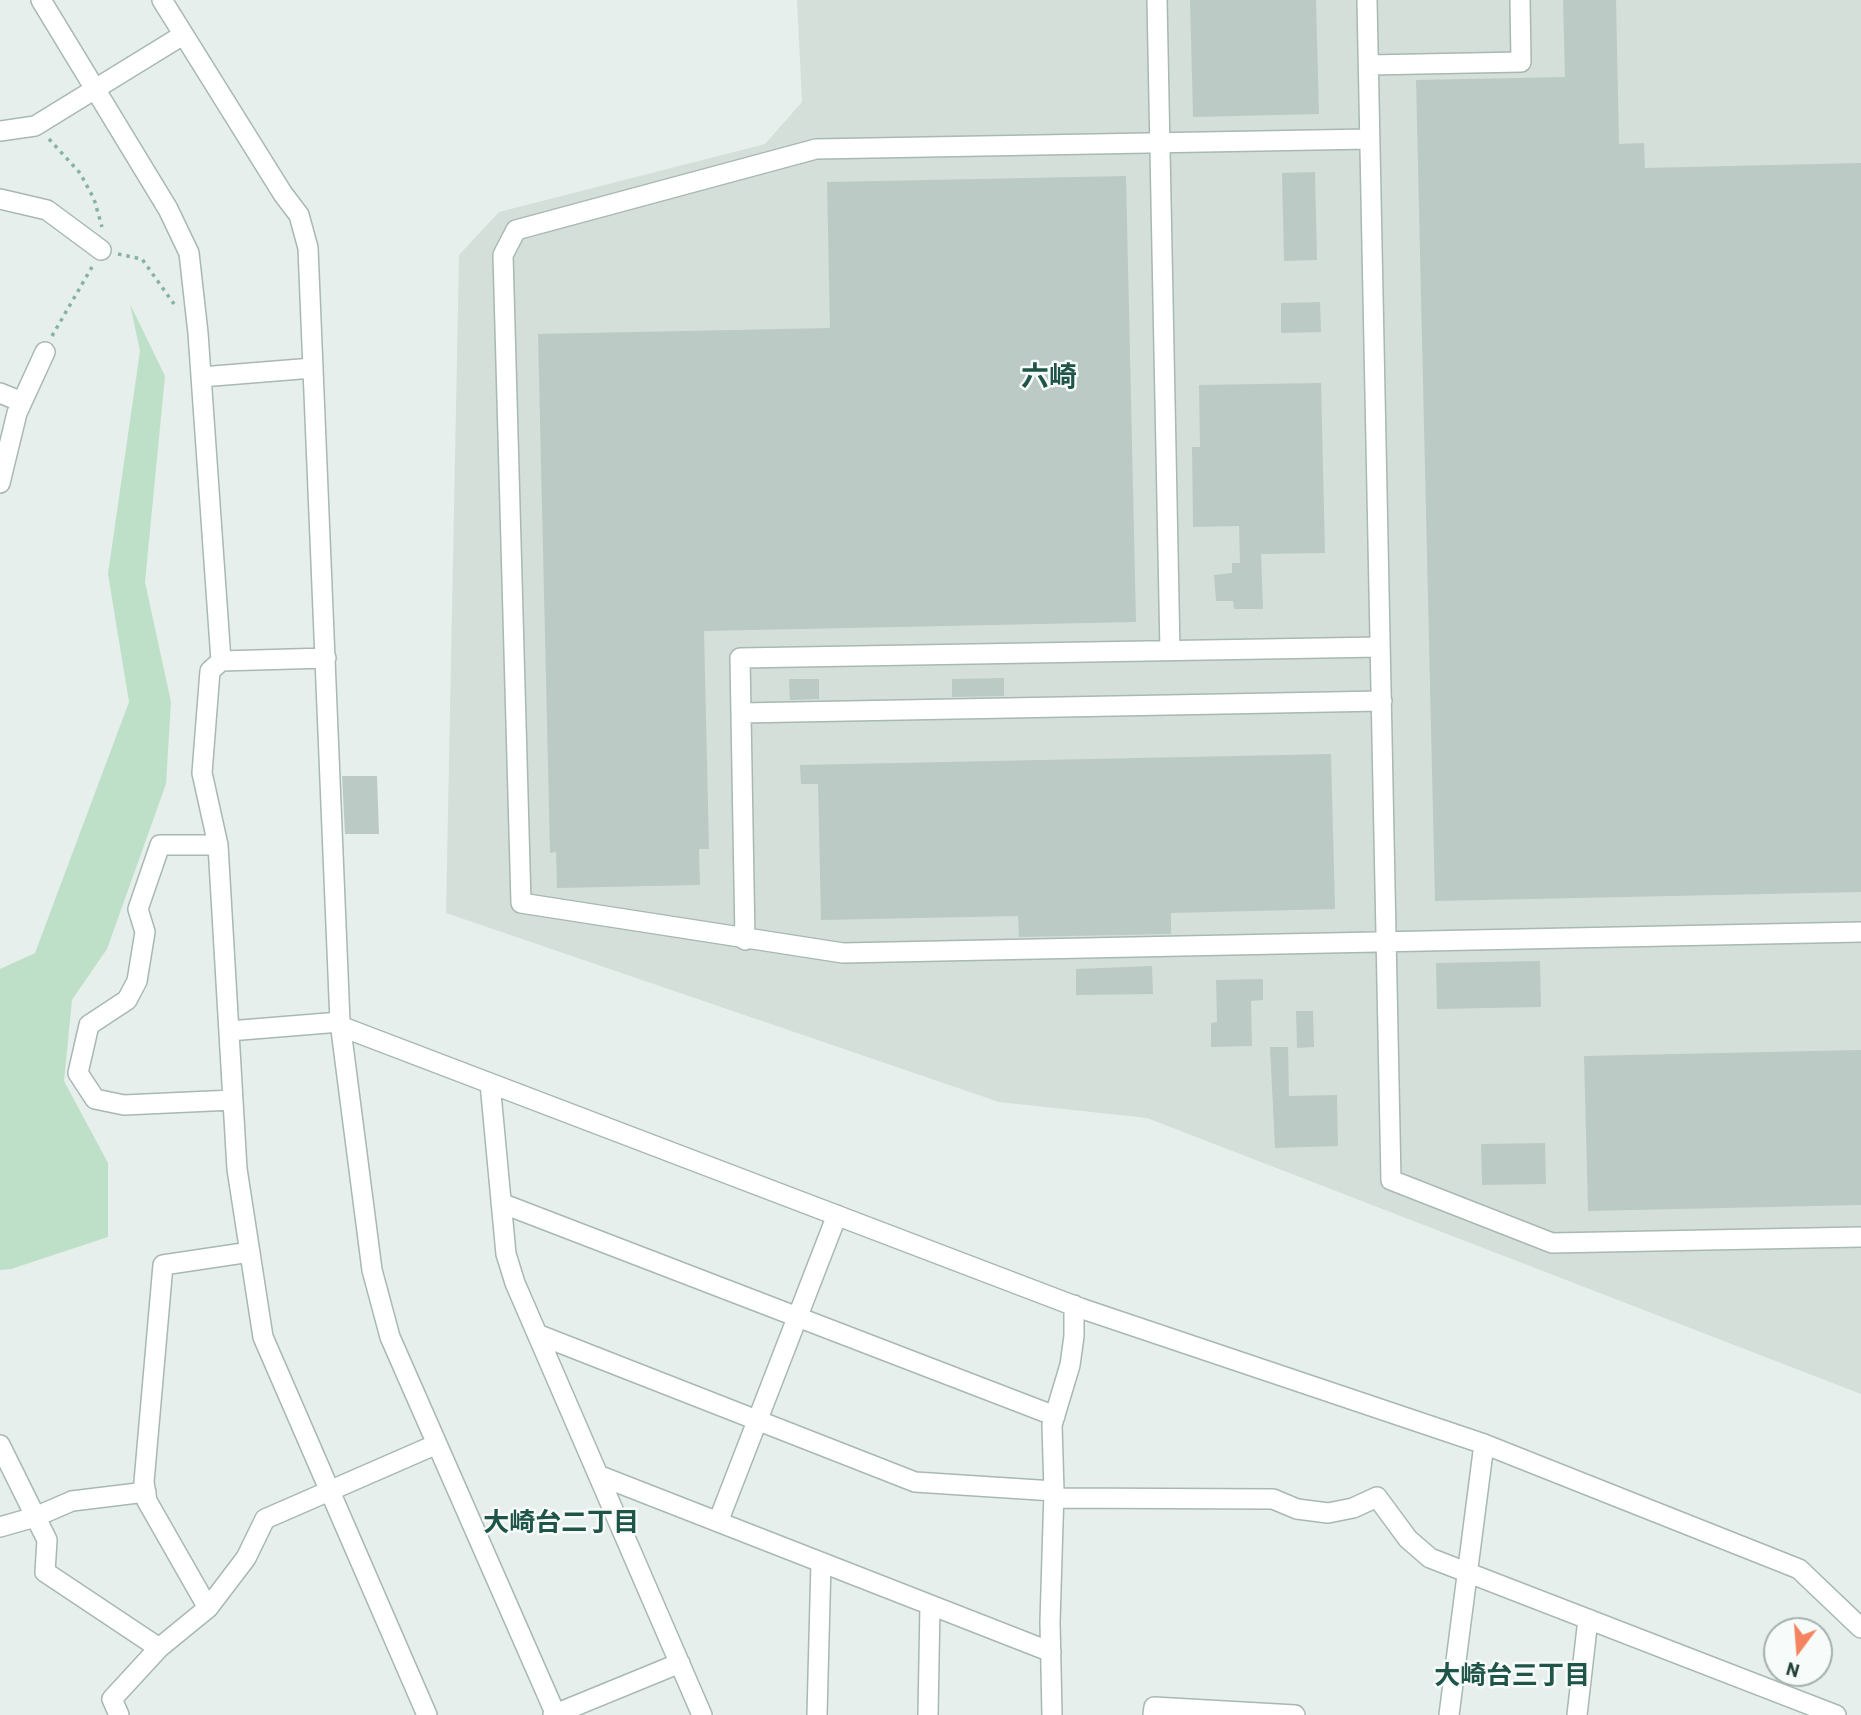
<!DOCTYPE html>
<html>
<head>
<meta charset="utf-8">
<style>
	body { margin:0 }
	#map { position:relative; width:1861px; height:1715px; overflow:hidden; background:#e6efeb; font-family:Barlow,sans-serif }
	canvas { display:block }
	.north { position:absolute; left:1763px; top:1617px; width:70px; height:70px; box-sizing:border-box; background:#f7fbf9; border:2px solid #a3b1ad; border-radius:50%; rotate:196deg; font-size:19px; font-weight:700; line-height:28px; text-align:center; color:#24423a }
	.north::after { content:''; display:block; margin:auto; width:24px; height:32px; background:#f4845f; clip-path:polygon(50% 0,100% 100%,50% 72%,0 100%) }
</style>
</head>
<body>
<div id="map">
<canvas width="1861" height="1715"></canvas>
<div class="north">N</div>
</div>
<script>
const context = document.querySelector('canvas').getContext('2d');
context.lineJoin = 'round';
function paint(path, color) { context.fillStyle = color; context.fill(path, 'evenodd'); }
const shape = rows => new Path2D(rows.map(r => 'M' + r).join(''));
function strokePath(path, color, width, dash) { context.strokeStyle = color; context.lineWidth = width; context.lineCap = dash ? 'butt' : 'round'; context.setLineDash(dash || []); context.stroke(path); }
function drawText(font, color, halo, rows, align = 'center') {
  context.font = font + ' Barlow,"Noto Sans JP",sans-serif'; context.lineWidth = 5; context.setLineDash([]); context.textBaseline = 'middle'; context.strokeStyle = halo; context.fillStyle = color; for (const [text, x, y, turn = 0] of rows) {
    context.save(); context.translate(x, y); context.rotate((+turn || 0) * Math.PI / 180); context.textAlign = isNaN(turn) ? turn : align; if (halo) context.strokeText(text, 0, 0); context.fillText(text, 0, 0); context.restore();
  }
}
paint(shape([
	[797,0,1861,0,1861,1394,1147,1118,999,1102,446,913,459,255,499,212,765,144,802,102]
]), '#d4dfda');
paint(shape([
	[130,304,165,376,145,582,171,702,166,784,107,949,72,1000,64,1081,108,1163,108,1237,11,1269,0,1270,0,969,35,953,129,702,108,574,140,351]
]), '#bfe0c8');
paint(shape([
	[1190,0,1316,0,1319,114,1193,117],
	[1563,0,1616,0,1619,144,1644,143,1645,168,1861,163,1861,892,1435,901,1416,80,1565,77],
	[1315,172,1317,260,1284,261,1282,173],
	[1126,176,1136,622,704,631,709,849,699,849,700,885,557,888,556,852,550,853,538,334,830,328,827,182],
	[1320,302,1321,332,1281,333,1281,303],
	[1321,383,1325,553,1261,554,1263,609,1234,609,1233,601,1216,601,1214,575,1232,573,1232,563,1240,563,1239,526,1193,527,1192,447,1200,447,1199,385],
	[1004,678,1004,696,952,697,952,679],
	[789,679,819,679,819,699,790,700],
	[1331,754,1335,909,1171,913,1171,934,1019,937,1018,916,821,920,818,784,801,784,800,765],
	[342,776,377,776,379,834,345,834],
	[1540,961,1541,1007,1437,1009,1436,963],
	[1152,966,1153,994,1076,995,1076,969],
	[1263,979,1263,1000,1251,1001,1252,1046,1211,1047,1211,1023,1217,1022,1216,980],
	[1296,1011,1313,1011,1314,1047,1297,1048],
	[1270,1047,1288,1047,1289,1096,1337,1095,1338,1146,1275,1148],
	[1861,1050,1861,1205,1588,1211,1584,1056],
	[1545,1143,1546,1184,1482,1185,1481,1144]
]), '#bbcac4');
const minor = shape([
	[41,0,168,209,189,253,198,333,221,661],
	[162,0,283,194,299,215,308,248,340,1022,372,1270,390,1337,556,1715],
	[1157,0,1170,651],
	[1367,0,1391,1180,1552,1243,1861,1237],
	[1369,65,1521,62,1520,0],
	[0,131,35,126,183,35],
	[1370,139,816,149,516,230,503,255,521,903,843,953,1861,932],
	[0,199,47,210,101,250],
	[201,377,313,368],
	[0,393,22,402],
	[0,483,17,413,45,352],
	[326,658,221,661,210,671,202,773,218,845,237,1169,263,1337,427,1715],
	[741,713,1382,701],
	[218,845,160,845,138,909,145,932,137,981,127,1000,89,1025,78,1073,95,1099,124,1105,233,1100],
	[745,940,740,658,1380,647],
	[340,1026,1080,1308,1484,1444,1799,1569,1861,1628],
	[229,1031,340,1022],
	[490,1083,506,1254,515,1283,702,1715],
	[501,1203,1055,1416],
	[537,1334,915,1482,1054,1491],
	[0,1445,47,1540,45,1572,159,1648],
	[598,1475,1051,1652],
	[1054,1498,1273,1499,1297,1509,1328,1513,1353,1508,1377,1497,1408,1539,1430,1558,1836,1715],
	[718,1522,837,1215],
	[0,1527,35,1517,72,1501,146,1492],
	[208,1608,147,1501,144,1482,163,1265,250,1252],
	[119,1715,112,1699,159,1648,208,1608,246,1558,265,1519,437,1444],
	[553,1715,680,1663],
	[817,1715,821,1562],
	[928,1715,930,1605],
	[1052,1715,1050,1622,1054,1491,1052,1425,1070,1365,1074,1336,1074,1305],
	[1153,1715,1154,1707,1295,1715],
	[1449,1715,1484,1444],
	[1577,1715,1588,1619]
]);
strokePath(minor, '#a8b8b2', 22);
strokePath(shape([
	[49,139,80,173,94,199,102,227],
	[118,254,142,259,174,304],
	[52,336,92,267]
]), '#86b3a5', 3.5, [3.5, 5]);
strokePath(minor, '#fff', 19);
drawText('bold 26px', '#1f5548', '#f7fbf9', [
	["大崎台二丁目",561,1522],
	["大崎台三丁目",1512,1675]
]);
drawText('bold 28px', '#1f5548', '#f7fbf9', [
	["六崎",1049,377]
]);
</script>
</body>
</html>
